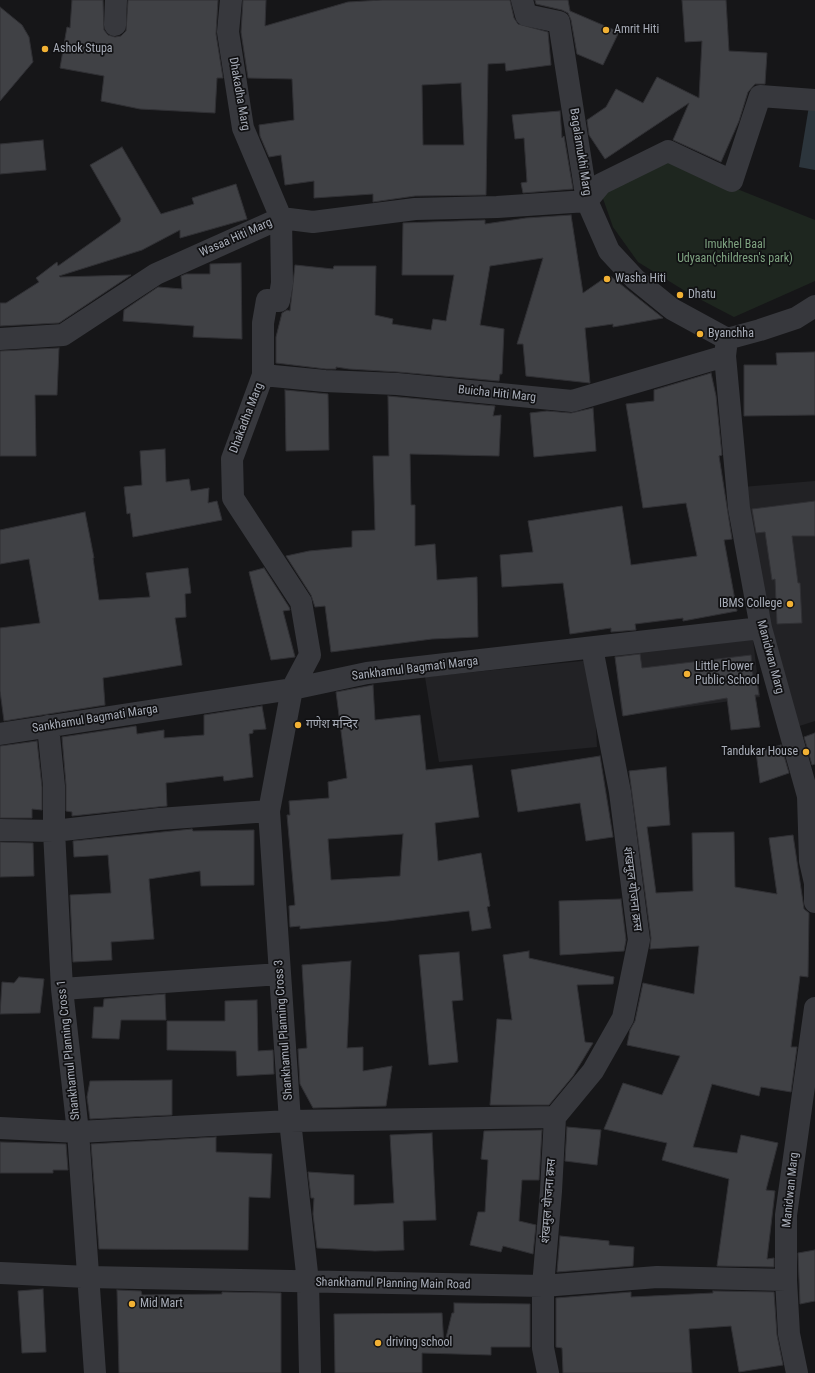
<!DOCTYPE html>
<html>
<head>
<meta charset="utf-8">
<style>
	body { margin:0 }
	canvas { display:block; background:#161618 }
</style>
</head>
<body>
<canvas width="815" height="1373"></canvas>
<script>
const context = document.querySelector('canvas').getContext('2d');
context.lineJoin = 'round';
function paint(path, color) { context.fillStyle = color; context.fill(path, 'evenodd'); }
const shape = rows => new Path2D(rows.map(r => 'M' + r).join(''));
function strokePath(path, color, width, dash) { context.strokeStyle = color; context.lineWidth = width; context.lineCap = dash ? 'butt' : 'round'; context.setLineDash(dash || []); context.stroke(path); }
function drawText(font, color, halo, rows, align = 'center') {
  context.font = font + ' "Roboto Condensed","Noto Sans Devanagari",sans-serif'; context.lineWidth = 3.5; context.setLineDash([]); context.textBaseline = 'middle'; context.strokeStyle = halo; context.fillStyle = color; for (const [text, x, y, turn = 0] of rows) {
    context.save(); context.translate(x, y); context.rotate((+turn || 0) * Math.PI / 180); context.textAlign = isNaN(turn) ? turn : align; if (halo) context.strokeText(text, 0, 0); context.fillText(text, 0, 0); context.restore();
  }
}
paint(shape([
	[815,481,815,721,790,729,742,487],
	[752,632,760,697,622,716,614,651],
	[592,660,597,747,439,762,425,677]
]), '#222225');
paint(shape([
	[659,158,815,220,815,281,734,317,690,294,638,262,613,227,600,190]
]), '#1e261f');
paint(shape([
	[810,100,815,100,815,170,799,167]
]), '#2c353c');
const building = shape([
	[72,0,103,0,104,30,108,35,115,37,121,36,126,31,128,0,218,0,216,34,223,78,217,78,215,113,140,109,101,101,104,76,60,68,67,27,70,28,72,0],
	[243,0,266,0,265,26,348,2,382,0,510,0,514,18,518,24,548,32,551,65,506,71,505,63,488,64,486,195,415,196,373,202,373,194,314,198,314,181,285,185,281,155,269,157,260,136,259,125,294,120,292,79,248,78,241,32,243,0],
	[461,83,464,145,423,145,422,85,461,83],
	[535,0,568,0,570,11,619,32,603,65,577,54,571,20,568,13,562,10,536,4,535,0],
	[682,0,726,0,729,51,767,53,765,84,755,84,748,92,739,121,721,162,673,140,689,103,605,159,589,135,587,120,606,107,616,89,643,103,657,77,699,98,702,41,685,42,682,0],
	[0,7,22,25,29,37,33,62,0,101,0,7],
	[560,111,562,138,564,136,573,189,523,193,521,183,527,182,524,138,515,139,512,115,560,111],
	[43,140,46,170,0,174,0,144,43,140],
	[122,147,161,214,194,204,192,198,236,184,247,219,180,238,180,230,142,250,59,276,60,277,131,275,59,323,0,326,0,303,6,303,39,282,36,278,57,262,58,266,120,222,121,219,90,165,122,147],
	[571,215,583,293,609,275,663,318,613,327,613,324,585,328,590,383,526,376,523,344,517,344,543,258,490,266,480,325,504,329,502,374,500,374,499,381,398,372,349,369,336,367,336,369,326,369,276,363,276,337,282,313,287,310,290,311,295,265,333,269,334,266,376,266,375,315,393,319,392,324,431,330,433,319,446,321,454,275,402,275,403,223,485,220,485,224,526,218,571,215],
	[241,263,242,339,193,337,194,326,123,321,124,310,158,287,182,289,181,276,186,274,210,274,210,264,241,263],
	[59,348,57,395,35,395,36,456,0,456,0,351,59,348],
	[815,352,815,415,744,416,744,365,777,365,776,353,815,352],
	[711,373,716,396,722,455,719,456,732,539,724,540,737,611,683,621,683,618,635,624,636,630,611,632,611,628,570,634,563,583,502,587,500,555,533,552,528,521,622,506,631,565,697,556,686,503,643,508,626,404,654,401,654,390,711,373],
	[285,390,328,394,329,450,286,451,285,390],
	[388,396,495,406,493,416,501,415,499,456,410,454,411,505,415,505,415,546,435,544,437,580,477,577,478,637,432,639,331,652,325,606,315,607,311,595,286,556,309,551,352,547,352,531,375,530,373,456,389,456,388,396],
	[593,408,596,451,534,457,530,413,547,411,571,413,593,408],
	[165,449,166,482,189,479,191,491,209,488,208,503,217,501,222,520,133,537,130,513,127,514,124,487,142,485,140,451,165,449],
	[815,501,815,536,792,536,798,583,800,583,802,623,777,624,775,579,772,580,765,532,756,533,752,509,815,501],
	[85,512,94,558,93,558,99,600,150,597,146,573,188,568,191,593,185,594,186,617,175,618,182,665,103,678,105,705,4,721,0,691,0,628,40,623,29,559,0,564,0,530,85,512],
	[264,568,289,607,290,610,283,611,295,657,271,660,249,572,264,568],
	[640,654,642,668,751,655,753,676,756,676,759,695,755,695,760,727,731,730,727,698,623,716,615,657,640,654],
	[373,685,375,720,420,715,426,770,472,765,479,817,435,823,438,861,481,853,490,906,487,907,491,928,472,931,469,911,388,921,300,929,300,926,290,927,289,906,295,905,287,815,290,815,289,801,329,798,328,782,347,778,336,692,373,685],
	[403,834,400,876,331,880,328,839,403,834],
	[262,706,266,729,253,730,253,733,249,734,253,777,224,781,223,776,166,783,167,806,72,816,72,812,66,811,66,785,62,737,136,726,137,734,164,730,164,738,204,735,204,715,262,706],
	[815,733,815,764,812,765,804,737,815,733],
	[37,741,42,787,42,810,32,809,32,818,0,818,0,746,37,741],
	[781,745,789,773,760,783,756,752,781,745],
	[600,756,613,837,586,841,580,803,518,812,511,770,600,756],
	[666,767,670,825,647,827,656,893,693,891,692,833,734,832,735,887,777,894,769,838,793,835,803,902,804,909,809,913,808,977,800,976,791,1047,797,1047,791,1092,761,1087,759,1096,712,1084,693,1147,737,1153,741,1135,778,1143,766,1190,775,1191,767,1259,774,1258,774,1267,717,1266,729,1179,662,1160,667,1143,604,1129,623,1083,662,1095,680,1056,627,1045,630,1030,635,1021,643,983,694,994,699,946,650,949,651,938,629,771,666,767],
	[192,829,193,831,254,830,254,885,201,886,200,871,149,879,154,939,111,942,112,960,73,962,70,895,111,893,108,855,74,857,73,841,192,829],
	[0,842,33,843,34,876,0,877,0,842],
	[621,899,626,940,624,951,560,955,559,901,621,899],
	[529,951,529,958,614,977,613,984,577,985,585,1042,593,1043,573,1076,549,1105,490,1105,497,1019,512,1020,503,955,529,951],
	[459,952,463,1000,452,1001,458,1062,429,1065,419,955,459,952],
	[351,961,347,1048,363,1047,363,1071,392,1066,386,1106,313,1108,300,1084,298,1049,307,1048,302,965,351,961],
	[19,977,44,979,40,1013,0,1014,2,982,14,983,19,977],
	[165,994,166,1020,121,1020,119,1039,92,1038,94,1007,103,1007,104,999,165,994],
	[257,1000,258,1051,273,1050,274,1074,237,1076,236,1051,167,1050,167,1021,225,1021,225,1001,257,1000],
	[172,1080,172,1115,90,1119,87,1097,90,1081,172,1080],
	[567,1127,601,1130,597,1165,565,1161,567,1127],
	[542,1130,539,1180,522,1180,519,1221,536,1225,533,1254,503,1246,501,1252,470,1245,478,1212,485,1212,488,1160,481,1159,484,1131,542,1130],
	[432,1133,436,1220,403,1221,404,1250,375,1251,317,1248,313,1214,314,1198,311,1198,308,1172,354,1175,354,1205,394,1203,390,1135,432,1133],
	[216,1137,216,1152,272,1154,270,1198,249,1197,248,1250,99,1249,91,1144,216,1137],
	[0,1142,66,1144,68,1170,53,1170,53,1173,0,1173,0,1142],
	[560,1236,609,1241,609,1245,634,1247,633,1266,557,1272,560,1236],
	[815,1250,815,1301,800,1304,798,1253,815,1250],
	[43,1289,46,1352,22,1353,18,1291,43,1289],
	[117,1290,141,1291,142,1295,222,1294,222,1292,281,1293,281,1373,119,1373,117,1290],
	[713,1291,774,1292,777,1335,783,1365,739,1372,731,1326,689,1329,692,1373,563,1373,562,1348,556,1347,556,1298,631,1292,631,1297,713,1293,713,1291],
	[454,1303,530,1304,530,1347,491,1347,491,1355,422,1353,422,1373,335,1373,334,1314,442,1313,444,1346,452,1313,454,1313,454,1303]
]);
paint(building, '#404145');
strokePath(building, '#303034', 1);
strokePath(shape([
	[231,0,228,32,243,128,281,218,282,283,279,301,267,300,263,323,263,375,232,459,233,498,301,602,310,655,292,689,269,811,290,1121,308,1282,310,1373],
	[522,0,526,15,559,22,587,201,609,251,635,279,672,309,727,339],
	[115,25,116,0],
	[0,339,63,335,156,274,281,218,313,222,415,209,497,207,587,201,601,184,668,151,732,181,760,96,815,100],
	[727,339,725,356,739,508,761,628,808,796,810,861,815,883,815,902],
	[727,339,760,330,796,318,815,306],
	[263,375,325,381,397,384,572,401,725,356],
	[48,726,54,786,54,831,62,989,78,1132,95,1373],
	[0,734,292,689,367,673,761,628],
	[0,830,54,831,159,819,269,811],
	[62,989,280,974],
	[0,1128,78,1132,290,1121,555,1117],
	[0,1273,88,1277,543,1286,657,1277,786,1280],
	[548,1373,543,1348,543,1286,551,1191,555,1117,593,1071,623,1018,639,940,620,792,592,648],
	[797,1373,789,1334,786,1280,786,1215,815,1008]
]), '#37383d', 22);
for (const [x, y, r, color] of [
	[606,30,4,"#f2b134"],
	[45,49,4,"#f2b134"],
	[607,279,4,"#f2b134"],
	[680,295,4,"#f2b134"],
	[700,334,4,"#f2b134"],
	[790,604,4,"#f2b134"],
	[687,674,4,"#f2b134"],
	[298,725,4,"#f2b134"],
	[806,752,4,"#f2b134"],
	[132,1304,4,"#f2b134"],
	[378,1343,4,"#f2b134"]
]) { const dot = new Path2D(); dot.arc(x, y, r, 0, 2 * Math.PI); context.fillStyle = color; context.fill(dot); strokePath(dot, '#111113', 1.5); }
drawText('12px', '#a8adb8', '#111113', [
	["Amrit Hiti",614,30],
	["Ashok Stupa",53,49],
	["Washa Hiti",615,279],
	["Dhatu",688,295],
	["Byanchha",708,334],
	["IBMS College",782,604,"right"],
	["Little Flower",695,667],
	["Public School",695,681],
	["गणेश मन्दिर",306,725],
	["Tandukar House",798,752,"right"],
	["Mid Mart",140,1304],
	["driving school",386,1343]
], 'left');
drawText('12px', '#a8adb8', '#111113', [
	["Dhakadha Marg",239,94,80],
	["Bagalamukhi Marg",580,152,81],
	["Wasaa Hiti Marg",236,238,-24],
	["Buicha Hiti Marg",497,394,6],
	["Dhakadha Marg",247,418,-69],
	["Manidwan Marg",770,657,75],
	["Sankhamul Bagmati Marga",415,669,-7],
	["Sankhamul Bagmati Marga",95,719,-9],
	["शंखमुल योजना क्रस",632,889,83],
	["Shankhamul Planning Cross 3",284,1030,-94],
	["Shankhamul Planning Cross 1",69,1050,-96],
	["Manidwan Marg",791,1190,-84],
	["शंखमुल योजना क्रस",549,1201,-86],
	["Shankhamul Planning Main Road",393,1284,1]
]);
drawText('12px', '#7fa381', '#111113', [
	["Imukhel Baal",735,245],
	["Udyaan(childresn's park)",735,259]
]);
</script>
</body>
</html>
